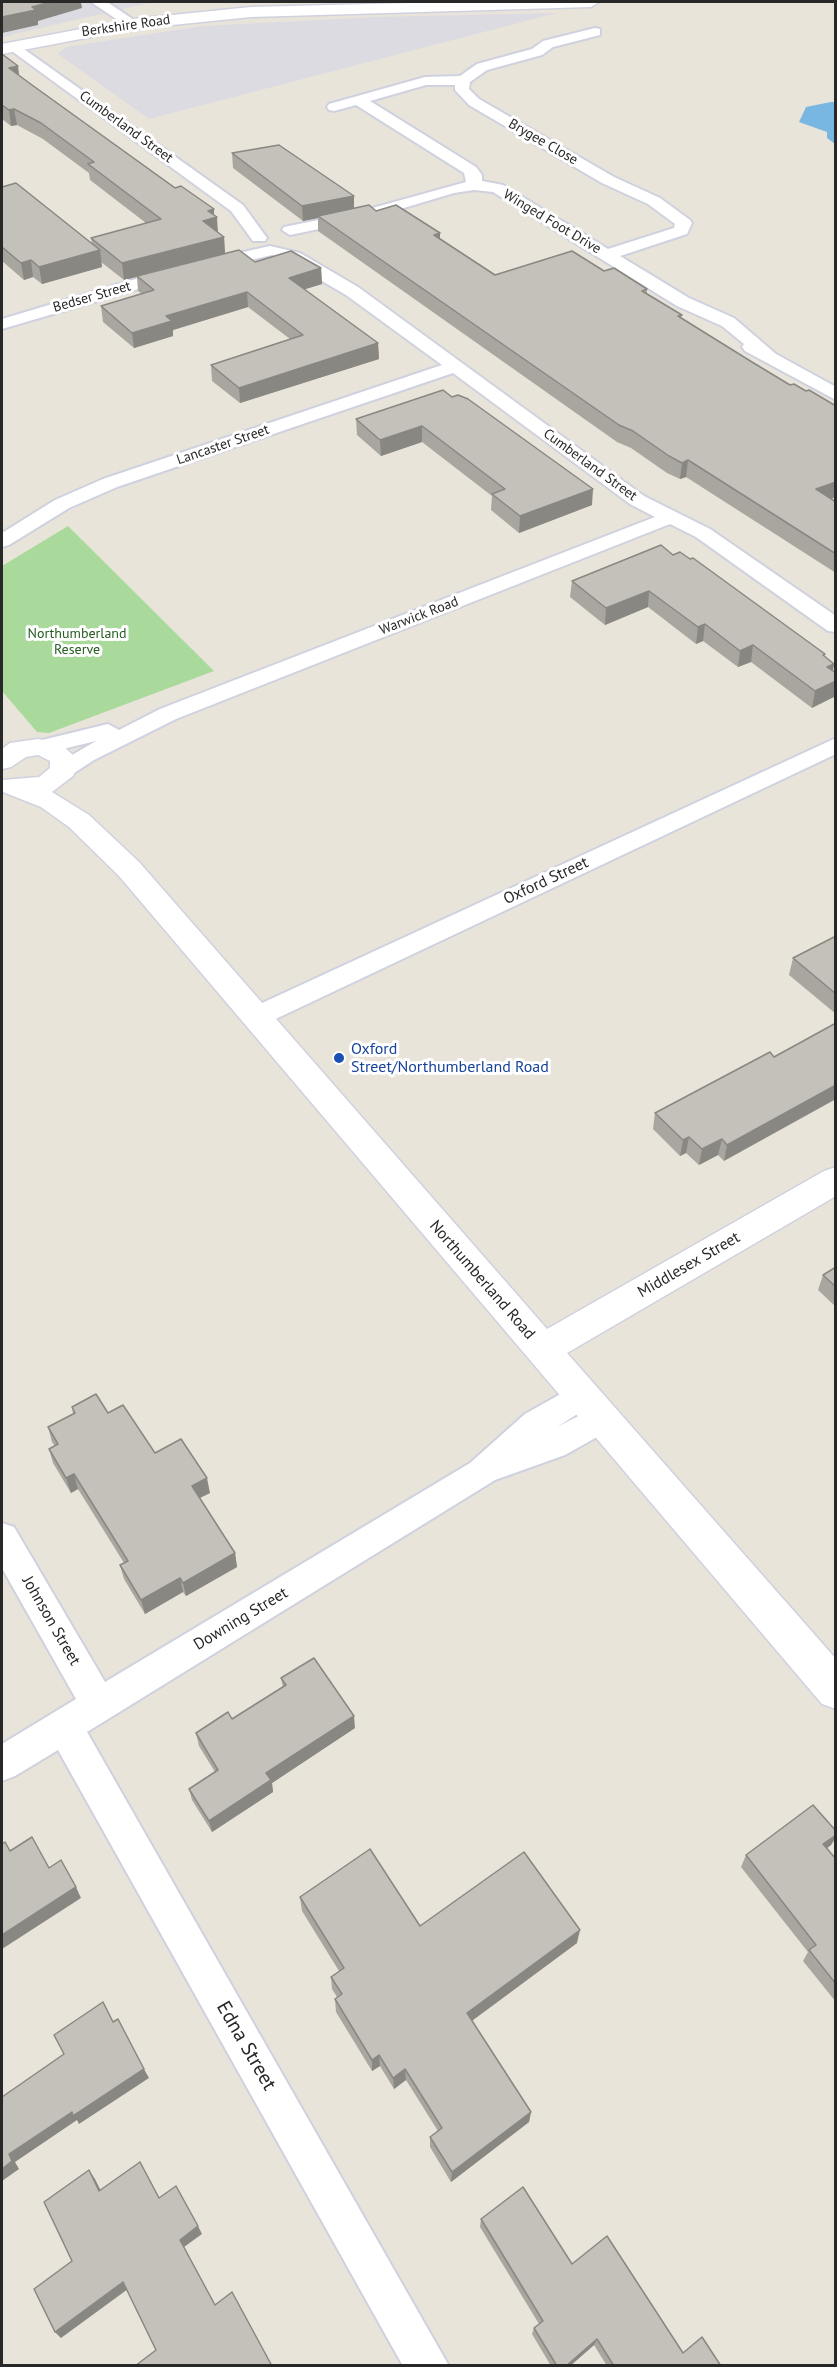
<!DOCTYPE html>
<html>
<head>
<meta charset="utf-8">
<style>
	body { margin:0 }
	#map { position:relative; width:837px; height:2367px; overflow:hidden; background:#e9e4da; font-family:"PT Sans",sans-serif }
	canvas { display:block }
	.frame { position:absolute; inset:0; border:3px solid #282828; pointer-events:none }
</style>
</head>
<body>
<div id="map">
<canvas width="837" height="2367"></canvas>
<div class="frame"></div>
</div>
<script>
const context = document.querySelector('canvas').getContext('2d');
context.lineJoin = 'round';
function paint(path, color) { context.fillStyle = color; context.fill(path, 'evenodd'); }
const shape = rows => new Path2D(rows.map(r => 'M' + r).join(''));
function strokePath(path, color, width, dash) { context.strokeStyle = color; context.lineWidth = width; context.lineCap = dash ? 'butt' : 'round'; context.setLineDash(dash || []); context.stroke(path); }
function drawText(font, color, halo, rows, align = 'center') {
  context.font = font + ' "PT Sans",sans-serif'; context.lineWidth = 6; context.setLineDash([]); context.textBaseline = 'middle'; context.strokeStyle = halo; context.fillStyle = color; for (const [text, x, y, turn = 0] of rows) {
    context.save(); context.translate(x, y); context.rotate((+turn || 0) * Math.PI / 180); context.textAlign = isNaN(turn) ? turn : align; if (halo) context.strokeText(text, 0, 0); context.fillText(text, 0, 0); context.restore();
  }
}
paint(shape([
	[2,2,153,2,2,37],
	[557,13,149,119,58,54,66,47,202,26,376,17]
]), '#dddbe2');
paint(shape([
	[68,526,214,671,49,733,37,732,2,691,2,566]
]), '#a9da9c');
paint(shape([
	[831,102,835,102,835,144,827,138,827,132,799,122,806,107]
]), '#77b7e1');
const minor = shape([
	[91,2,107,2,140,24,138,27,128,27,91,2],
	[595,28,600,29,600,35,553,47,542,55,487,70,470,82,469,89,479,99,614,177,660,198,690,220,692,223,687,234,620,256,689,298,734,318,776,354,836,387,836,400,745,351,742,347,744,344,722,326,677,306,493,192,474,190,454,193,367,219,290,235,282,230,284,227,358,212,466,182,464,173,356,105,334,111,329,110,327,107,329,104,425,77,460,76,477,64,532,49,543,41,595,28],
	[426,85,455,85,455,90,469,105,602,183,648,204,675,224,674,228,608,249,503,185,482,181,482,175,476,167,370,101,426,85],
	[14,42,243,205,267,238,265,241,253,241,231,211,9,49,7,46,14,42],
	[270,246,300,253,358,287,644,496,710,529,836,616,836,632,828,631,696,537,670,524,176,719,94,760,71,775,63,777,55,775,51,770,55,765,96,741,42,754,34,752,31,747,34,742,108,724,119,730,160,709,655,517,630,504,453,373,117,487,69,508,9,545,2,547,2,533,55,500,103,479,442,365,346,295,288,261,272,255,186,275,2,329,2,319,176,267,270,246],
	[836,738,836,754,265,1024,256,1026,247,1024,243,1017,247,1010,836,738],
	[582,1382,593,1386,598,1395,593,1404,557,1427,602,1404,613,1408,618,1418,613,1428,565,1455,495,1480,87,1732,449,2366,403,2366,58,1750,15,1776,2,1781,2,1744,76,1699,2,1568,2,1523,14,1527,105,1682,470,1463,525,1414,582,1382]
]);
const tertiary = shape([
	[448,2,599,2,591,7,251,17,133,29,2,54,2,44,133,19,251,7,448,2],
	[38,739,60,743,76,758,76,770,73,776,52,792,89,815,139,862,547,1329,824,1171,836,1167,836,1196,567,1353,836,1659,836,1709,822,1704,119,876,69,827,41,807,3,792,3,780,39,777,50,768,50,761,38,755,26,757,11,767,2,769,2,749,10,743,38,739]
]);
strokePath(minor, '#d0d1df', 4);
strokePath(tertiary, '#d0d1df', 3);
paint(minor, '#fff');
paint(tertiary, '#fff');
paint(shape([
	[2,54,20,76,214,215,218,232,224,237,225,253,255,262,321,268,322,284,304,289,378,343,379,359,240,403,212,381,211,365,290,339,248,307,173,330,173,336,134,348,103,322,101,306,142,294,138,291,137,277,124,280,101,262,102,267,42,284,33,277,24,280,2,261,2,187,92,244,91,238,146,223,90,180,89,173,43,139,17,125,11,126,2,119],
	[232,153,354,208,376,211,440,233,440,239,495,275,604,271,647,289,647,293,682,315,681,318,831,499,836,502,836,573,686,477,680,479,667,473,631,448,617,442,318,231,318,218,303,221,233,168],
	[443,390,592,505,519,533,491,510,492,496,422,442,381,456,357,435,356,419],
	[673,555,834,664,833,671,812,708,751,662,738,667,703,641,696,644,648,607,605,625,570,597,572,581],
	[836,936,836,1014,789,975,793,958],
	[770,1052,724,1161,718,1155,699,1165,686,1153,680,1156,653,1129,655,1113],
	[836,1267,836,1307,818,1290,823,1275],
	[72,1407,108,1413,155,1453,210,1493,200,1498,235,1553,237,1567,186,1596,183,1592,145,1614,124,1579,120,1565,124,1563,78,1489,71,1493,53,1463,49,1449,55,1446,52,1442,48,1427,73,1414],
	[281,1678,355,1728,272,1783,273,1792,212,1832,192,1800,189,1789,215,1772,199,1746,196,1733,232,1719,283,1687],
	[836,1831,836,1837,831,1845,827,1848,836,1859,836,2002,803,1961,808,1952,741,1867,746,1855],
	[300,1897,420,1926,577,1943,472,2021,531,2112,529,2122,451,2182,430,2147,430,2137,438,2131,406,2080,394,2089,380,2066,372,2071,336,2012,335,1999,337,1997,332,1989,331,1977,339,1971,302,1911],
	[481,2219,572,2264,683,2353,721,2366,607,2366,594,2345,570,2366,551,2366,532,2334,534,2328,539,2324,480,2227]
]), '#a9a6a0');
paint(shape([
	[50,2,86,2,81,3,82,8,38,21,38,25,2,33,2,17],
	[18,66,20,82,9,68],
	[14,109,17,125,11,126,9,110],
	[354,196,354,211,318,216,318,218,303,221,302,206],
	[214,209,214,218,217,217,218,234,203,221,208,211],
	[440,233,440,249,434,235],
	[224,237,225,254,124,280,122,263],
	[100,250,102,267,42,284,39,267],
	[31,260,33,277,24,280,21,263],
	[321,268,322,284,290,294,289,278],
	[247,292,248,307,173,330,173,336,134,348,132,333,166,316],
	[378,343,379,359,240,403,239,388],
	[422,426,422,442,381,456,380,440],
	[688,460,686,477,680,479,682,463],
	[836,482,836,497,813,506,816,489],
	[593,489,592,505,519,533,520,516],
	[649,591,648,607,605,625,606,608],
	[705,624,703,641,696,644,698,627],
	[753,645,751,662,738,667,740,651],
	[834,664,831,680,827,667],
	[836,681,836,696,812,708,815,691],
	[836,1085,836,1099,724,1161,727,1145],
	[689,1137,686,1153,680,1156,683,1140],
	[722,1139,718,1155,699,1165,702,1149],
	[74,1474,78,1489,71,1493,66,1478],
	[207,1478,210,1493,195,1500,192,1486],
	[235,1553,237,1567,186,1596,183,1583],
	[180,1578,183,1592,145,1614,141,1600],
	[354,1716,355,1728,272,1783,273,1792,212,1832,209,1821,266,1773],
	[836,1835,836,1837,831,1845,818,1855,823,1844],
	[76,1887,81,1898,2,1949,2,1935],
	[580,1930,577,1943,466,2025,467,2013],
	[379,2055,380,2066,372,2071,372,2060],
	[144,2069,149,2078,79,2124,77,2120,15,2162,19,2169,2,2181,2,2169,9,2154,72,2112],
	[405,2069,406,2080,394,2089,393,2078],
	[531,2112,529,2122,451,2182,452,2172],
	[89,2170,95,2179,105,2199,99,2191],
	[198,2226,202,2234,184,2247,180,2240],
	[123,2282,128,2289,61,2338,55,2332],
	[597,2339,594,2345,570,2366,566,2366]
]), '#898782');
const building = shape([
	[2,2,50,2,32,7,36,10,2,17,2,2],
	[2,54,18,66,9,68,32,85,175,188,181,186,214,209,208,211,217,217,203,221,224,237,122,263,91,238,161,219,88,164,94,162,41,123,14,109,9,110,2,105,2,54],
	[279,145,354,196,302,206,232,153,279,145],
	[16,183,100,250,39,267,31,260,21,263,2,247,2,187,16,183],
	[369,205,376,211,396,205,440,233,434,235,495,275,572,251,604,271,614,268,647,289,642,291,682,315,678,316,752,362,790,385,794,384,806,391,809,390,836,406,836,482,816,489,836,502,836,554,688,460,682,463,669,456,633,431,619,425,318,216,369,205],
	[239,250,255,262,291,251,321,268,289,278,378,343,239,388,211,365,303,335,247,292,166,316,172,321,132,333,101,306,154,290,137,276,239,250],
	[443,390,452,397,458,395,468,399,593,489,520,516,492,494,505,489,422,426,380,440,356,419,443,390],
	[661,545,673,555,680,552,690,559,693,558,825,654,823,655,834,664,827,667,836,673,836,681,815,691,753,645,740,651,705,624,698,627,649,591,606,608,572,581,661,545],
	[836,936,836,994,793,958,836,936],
	[836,1023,836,1085,727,1145,722,1139,702,1149,689,1137,683,1140,655,1113,770,1052,774,1057,836,1023],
	[836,1267,836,1287,823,1275,836,1267],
	[96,1394,108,1413,123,1405,155,1453,181,1439,207,1478,192,1486,235,1553,183,1583,180,1578,141,1600,120,1565,128,1561,74,1474,66,1478,49,1449,58,1444,48,1427,75,1413,72,1407,96,1394],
	[314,1658,354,1716,266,1773,271,1780,209,1821,189,1789,218,1770,196,1733,228,1712,232,1719,286,1685,281,1678,314,1658],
	[813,1805,836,1831,836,1835,823,1844,836,1859,836,1984,809,1950,816,1945,746,1855,813,1805],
	[32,1837,49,1868,61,1860,76,1887,2,1935,2,1844,5,1842,10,1851,32,1837],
	[370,1849,420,1926,524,1852,580,1930,467,2013,531,2112,452,2172,430,2137,442,2128,405,2069,393,2078,379,2055,372,2060,335,1999,342,1994,331,1977,344,1968,300,1897,370,1849],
	[103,2002,113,2022,118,2019,144,2069,73,2116,72,2112,9,2154,12,2161,2,2169,2,2097,64,2054,54,2035,103,2002],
	[140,2162,159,2198,176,2186,198,2226,180,2240,215,2305,232,2292,272,2366,135,2366,156,2350,123,2282,55,2332,34,2289,72,2261,44,2202,89,2170,99,2191,140,2162],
	[523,2187,572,2264,607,2236,683,2353,702,2337,721,2366,614,2366,597,2339,566,2366,557,2366,534,2328,543,2321,481,2219,523,2187]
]);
paint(building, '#c4c1ba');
strokePath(building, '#898782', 1.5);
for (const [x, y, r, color] of [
	[339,1058,6,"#1a4fb4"]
]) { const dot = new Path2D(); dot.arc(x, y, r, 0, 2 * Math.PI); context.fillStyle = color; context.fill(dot); strokePath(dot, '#fff', 2); }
drawText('14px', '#282828', '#fff', [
	["Berkshire Road",126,26,-8],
	["Cumberland Street",126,127,36],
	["Brygee Close",543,142,30],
	["Winged Foot Drive",552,222,31],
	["Bedser Street",92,297,-16],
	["Lancaster Street",223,445,-19],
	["Cumberland Street",590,465,36],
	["Warwick Road",419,616,-21]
]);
drawText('14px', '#255c20', '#fff', [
	["Northumberland",77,634],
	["Reserve",77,650]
]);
drawText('16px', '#282828', '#fff', [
	["Oxford Street",546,881,-25],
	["Middlesex Street",689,1265,-30],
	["Northumberland Road",482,1280,49],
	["Downing Street",241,1619,-31],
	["Johnson Street",51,1621,60]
]);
drawText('16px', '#164399', '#fff', [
	["Oxford",351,1049],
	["Street/Northumberland Road",351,1067]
], 'left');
drawText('20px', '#282828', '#fff', [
	["Edna Street",246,2046,60]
]);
</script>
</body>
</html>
